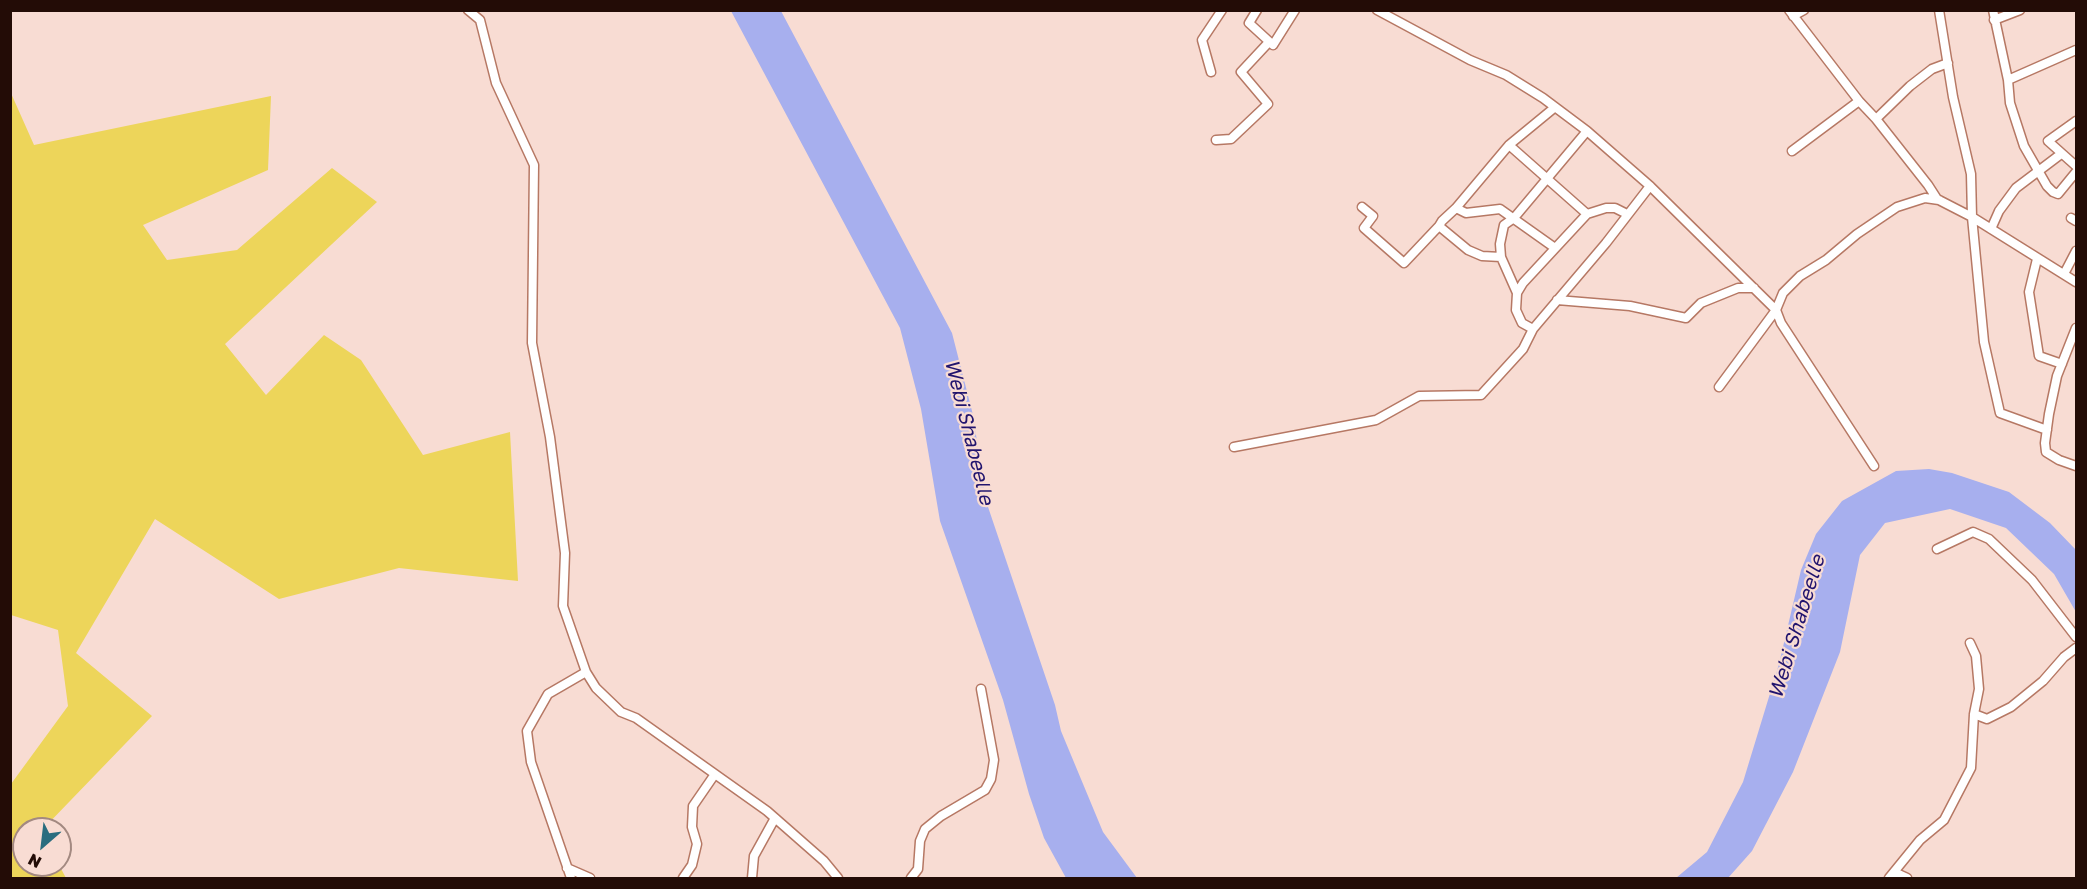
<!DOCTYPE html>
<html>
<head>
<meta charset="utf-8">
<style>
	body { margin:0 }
	#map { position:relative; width:2087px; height:889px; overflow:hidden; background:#f8dcd3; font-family:"Golos Text",sans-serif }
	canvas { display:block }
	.frame { position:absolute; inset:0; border:12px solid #230c06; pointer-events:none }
	.north { position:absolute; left:12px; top:817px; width:60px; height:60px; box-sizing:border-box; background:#f8dcd3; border:2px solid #a38981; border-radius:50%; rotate:208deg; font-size:16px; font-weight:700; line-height:24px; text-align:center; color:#230c06 }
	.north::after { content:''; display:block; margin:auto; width:21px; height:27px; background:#2a6d7f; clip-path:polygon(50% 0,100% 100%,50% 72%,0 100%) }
</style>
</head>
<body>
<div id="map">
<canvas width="2087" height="889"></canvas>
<div class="frame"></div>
<div class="north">N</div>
</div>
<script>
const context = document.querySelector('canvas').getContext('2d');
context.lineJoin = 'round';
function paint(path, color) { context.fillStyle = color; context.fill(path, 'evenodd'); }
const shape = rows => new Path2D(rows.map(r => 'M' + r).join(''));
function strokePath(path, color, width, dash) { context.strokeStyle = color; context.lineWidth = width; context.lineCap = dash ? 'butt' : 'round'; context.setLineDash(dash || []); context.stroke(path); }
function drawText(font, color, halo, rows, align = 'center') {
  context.font = font + ' "Golos Text",sans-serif'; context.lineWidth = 4.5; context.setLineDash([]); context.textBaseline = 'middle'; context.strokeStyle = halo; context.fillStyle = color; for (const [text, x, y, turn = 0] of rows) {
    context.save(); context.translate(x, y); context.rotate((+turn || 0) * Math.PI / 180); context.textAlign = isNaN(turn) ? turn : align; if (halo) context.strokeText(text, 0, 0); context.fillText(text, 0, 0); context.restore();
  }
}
paint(shape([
	[10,91,34,145,271,96,268,170,143,225,167,260,237,250,332,168,377,202,225,344,266,395,324,335,361,360,423,455,510,432,518,581,399,568,279,599,155,519,76,653,152,716,43,829,24,829,24,865,59,865,66,878,11,878,11,784,68,706,58,630,11,615]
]), '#edd55a');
paint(shape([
	[731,11,781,11,952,333,973,415,986,501,1055,705,1061,731,1103,832,1137,878,1066,878,1044,838,1029,794,1003,700,940,521,921,409,900,328],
	[1929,469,1952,473,2009,492,2050,523,2076,550,2076,612,2054,574,2006,528,1950,509,1885,523,1860,555,1840,652,1793,772,1752,851,1728,878,1676,878,1707,852,1743,782,1779,664,1801,570,1816,534,1842,501,1896,471]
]), '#a7afee');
const minor = shape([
	[468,10,480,20,496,83,534,165,532,343,550,437,565,553,563,606,586,672,596,688,621,712,636,718,767,811,824,861,838,878],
	[1257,10,1249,23,1273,45,1295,10],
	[1377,10,1470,60,1506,75,1543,98,1587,131,1650,186,1776,310,1781,323,1874,466],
	[1789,10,1859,101,1876,119,1928,185,1937,199,1972,217,2076,282],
	[1939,10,1953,97,1971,174,1972,217,1984,342,2000,413,2047,430],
	[1993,10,2008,80,2010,103,2024,146,2047,186,2053,192,2058,194,2076,172],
	[1793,16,1804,10],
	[1994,20,2020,10],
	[1211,72,1202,40,1222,10],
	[2008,80,2076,50],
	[1876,119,1910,86,1932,69,1948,63],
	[2076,121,2048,141,2076,166],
	[1216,140,1231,139,1268,104,1241,72,1269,42],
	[1509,145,1554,108],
	[1792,151,1859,101],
	[1362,207,1373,216,1364,228,1404,263,1439,226],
	[1456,208,1442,221,1439,226,1468,250,1482,256,1501,257,1517,293],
	[1587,214,1606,208,1615,208,1627,214],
	[2071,218,2076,221],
	[1991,229,1999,211,2016,188,2061,154],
	[1501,257,1500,244,1504,225,1514,218,1587,131],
	[2037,259,2029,292,2039,356,2062,364],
	[2064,274,2076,251],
	[1557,300,1630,306,1686,318,1701,303,1738,288,1754,288],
	[2076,328,2057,376,2049,414,2045,443,2046,452,2059,460,2076,466],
	[1533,329,1522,323,1516,310,1517,293,1523,283,1587,214,1509,145,1456,208,1466,213,1500,209,1555,248],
	[1719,387,1776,310,1783,293,1800,276,1826,260,1857,234,1897,207,1925,198,1939,200],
	[1234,447,1376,420,1419,396,1481,395,1523,349,1533,329,1606,243,1650,186],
	[1937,549,1973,532,1989,539,2032,580,2076,637],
	[1974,714,1987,719,2011,707,2043,681,2064,657,2076,648],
	[567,868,590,878],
	[1894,872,1907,878],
	[571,878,531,762,527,731,548,694,586,672],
	[683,878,692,865,697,844,692,827,693,806,715,774],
	[752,878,754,856,775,818],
	[911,878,918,869,920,841,925,829,941,816,985,790,991,779,994,760,981,689],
	[1889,878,1920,840,1944,820,1971,768,1974,714,1979,689,1976,656,1970,643]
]);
strokePath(minor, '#b67864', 11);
strokePath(minor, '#fff', 8);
drawText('italic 20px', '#21146e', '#f8dcd3', [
	["Webi Shabeelle",969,432,76],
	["Webi Shabeelle",1797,627,-73]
]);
</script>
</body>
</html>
